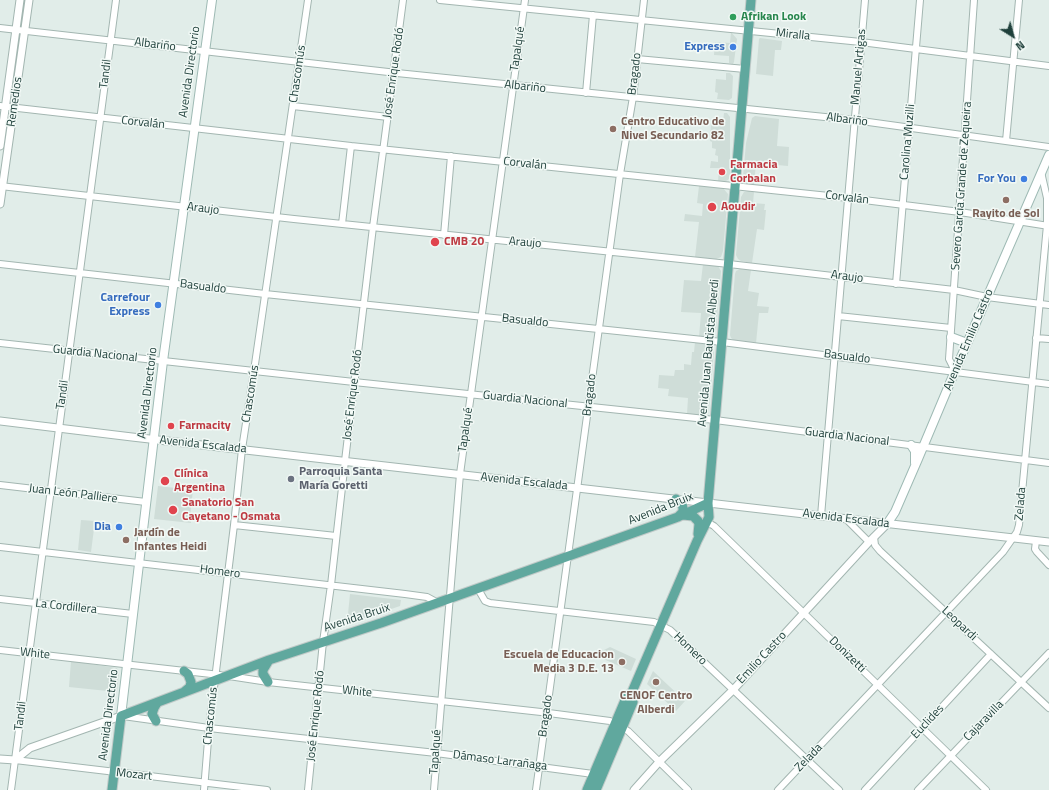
<!DOCTYPE html>
<html>
<head>
<meta charset="utf-8">
<style>
	body { margin:0 }
	#map { position:relative; width:1049px; height:790px; overflow:hidden; background:#e1ede9; font-family:"Titillium Web",sans-serif }
	canvas { display:block }
	.north { position:absolute; left:993px; top:16px; width:40px; height:40px; -webkit-text-stroke:3px #f2f9f6; paint-order:stroke; rotate:143deg; font-size:11px; font-weight:700; line-height:16px; text-align:center; color:#1f403b }
	.north::after { content:''; display:block; margin:auto; width:14px; height:18px; background:#1f403b; clip-path:polygon(50% 0,100% 100%,50% 72%,0 100%) }
</style>
</head>
<body>
<div id="map">
<canvas width="1049" height="790"></canvas>
<div class="north">N</div>
</div>
<script>
const context = document.querySelector('canvas').getContext('2d');
context.lineJoin = 'round';
function paint(path, color) { context.fillStyle = color; context.fill(path, 'evenodd'); }
const shape = rows => new Path2D(rows.map(r => 'M' + r).join(''));
function strokePath(path, color, width, dash) { context.strokeStyle = color; context.lineWidth = width; context.lineCap = dash ? 'butt' : 'round'; context.setLineDash(dash || []); context.stroke(path); }
function drawText(font, color, halo, rows, align = 'center') {
  context.font = font + ' "Titillium Web",sans-serif'; context.lineWidth = 3; context.setLineDash([]); context.textBaseline = 'middle'; context.strokeStyle = halo; context.fillStyle = color; for (const [text, x, y, turn = 0] of rows) {
    context.save(); context.translate(x, y); context.rotate((+turn || 0) * Math.PI / 180); context.textAlign = isNaN(turn) ? turn : align; if (halo) context.strokeText(text, 0, 0); context.fillText(text, 0, 0); context.restore();
  }
}
paint(shape([
	[731,32,737,39,734,62,733,64,729,63,729,56,714,55,715,42,730,43],
	[760,38,782,41,781,50,775,50,773,76,756,74,759,39],
	[726,73,730,73,733,76,732,98,729,100,717,99,718,93,715,92,716,79,726,80],
	[724,113,727,113,730,117,730,177,728,180,724,182,718,182,719,168,710,168,711,161,718,162,718,156,715,155,716,149,712,148,712,142,710,141,711,122,723,123],
	[755,116,779,119,777,146,789,147,788,166,756,163,754,185,746,183,743,177,746,143,752,118],
	[699,186,723,188,728,194,723,251,721,257,716,259,695,257,699,222,684,221,685,214,702,216,703,204,697,203],
	[749,191,754,192,753,203,765,204,764,210,766,210,764,230,757,229,752,263,741,261,738,259,736,255,741,197,744,192],
	[703,264,718,266,721,271,716,331,714,335,709,338,699,337,701,313,681,312,684,280,701,281],
	[740,269,751,270,748,291,759,293,757,306,769,307,768,313,759,313,756,343,735,341,731,338,730,335,735,274,736,271],
	[695,342,710,345,714,350,709,410,708,414,704,416,687,414,688,398,668,396,669,389,658,388,659,375,674,376,675,370,684,370,684,364,691,365,692,352,694,352],
	[158,486,193,490,190,516,192,516,191,523,154,519],
	[81,520,95,521,91,552,78,550],
	[350,594,401,600,400,606,347,624],
	[610,647,636,659,631,671,594,655],
	[71,661,117,668,119,672,117,692,69,687],
	[653,671,685,701,676,711,647,684]
]), '#cfddd8');
const minor = shape([
	[440,0,861,42,1049,66],
	[0,28,397,73,854,120,1049,147],
	[637,59,745,69],
	[586,93,593,15],
	[0,106,351,146,848,198,960,212,1049,226],
	[293,106,388,117],
	[1006,141,1019,0],
	[0,186,294,219,729,264,954,290,987,297,1049,305],
	[342,224,351,146],
	[444,235,451,156],
	[0,264,265,294,722,342,1049,384],
	[896,284,920,0],
	[838,316,951,328],
	[1036,338,1049,339],
	[0,343,354,382,715,420,1049,463],
	[955,371,949,359,974,0],
	[0,485,146,502],
	[821,516,865,0],
	[846,519,869,542],
	[707,522,714,526,986,790],
	[234,525,336,536],
	[874,537,875,545,880,551,1049,708],
	[1036,541,1035,549,1037,552,1049,565],
	[0,547,405,594,427,597,438,603],
	[478,589,485,601,490,603,654,622,670,630,839,790],
	[0,599,133,614],
	[0,650,220,675],
	[229,676,268,682,541,712,610,721,628,731,688,790],
	[123,716,209,728,436,753,593,774],
	[15,760,267,790],
	[11,790,116,0],
	[204,790,209,728,234,525,242,449,254,371,308,0],
	[308,790,323,642,331,585,345,461,373,227,403,0],
	[434,790,460,474,525,0],
	[536,790,620,174,633,97,644,0],
	[778,790,1003,552,1017,532,1019,525,1047,225,1047,198,1041,172],
	[865,790,991,654],
	[918,790,1049,653]
]);
const tertiary = shape([
	[0,146,20,0],
	[0,204,29,0],
	[0,421,132,437,1049,542],
	[0,759,15,760,30,748,121,716],
	[634,790,659,762,733,690,869,542,887,524]
]);
const secondary = shape([
	[951,337,967,343],
	[911,445,915,451,915,463],
	[887,524,895,512,918,459,955,371,1049,155],
	[121,716,163,361,212,0]
]);
const primary = shape([
	[676,499,682,504,683,508,683,512,678,517],
	[683,515,693,516,698,521,699,524,698,534],
	[268,682,263,674,263,670,269,660],
	[184,692,190,687,191,682,188,674,184,671],
	[156,721,152,714,154,708,157,703],
	[112,790,121,716,269,660,381,623,678,517,708,503],
	[587,790,626,698,632,692,697,541,709,517,708,503,751,0],
	[596,790,633,702,632,692]
]);
strokePath(minor, '#a3b6b1', 8);
strokePath(tertiary, '#a3b6b1', 9);
strokePath(secondary, '#9ebab4', 10);
strokePath(primary, '#c0cac8', 11);
strokePath(minor, '#fff', 6);
strokePath(tertiary, '#fff', 7);
strokePath(secondary, '#fff', 8);
strokePath(primary, '#60a89e', 9);
for (const [x, y, r, color] of [
	[733,17,4,"#2e9e5b"],
	[733,47,4,"#3f7fe0"],
	[613,129,4,"#8d6e63"],
	[722,172,4,"#e0444e"],
	[1024,179,4,"#3f7fe0"],
	[1006,200,4,"#8d6e63"],
	[712,207,5,"#e0444e"],
	[435,242,5,"#e0444e"],
	[158,305,4,"#3f7fe0"],
	[171,426,4,"#e0444e"],
	[291,479,4,"#6b7280"],
	[165,481,5,"#e0444e"],
	[173,510,5,"#e0444e"],
	[119,527,4,"#3f7fe0"],
	[126,540,4,"#8d6e63"],
	[622,662,4,"#8d6e63"],
	[656,682,4,"#8d6e63"]
]) { const dot = new Path2D(); dot.arc(x, y, r, 0, 2 * Math.PI); context.fillStyle = color; context.fill(dot); strokePath(dot, '#f2f9f6', 1.5); }
drawText('bold 12px', '#27864d', '#f2f9f6', [
	["Afrikan Look",741,17]
], 'left');
drawText('12px', '#1f403b', '#f2f9f6', [
	["Miralla",793,35,6],
	["Albariño",155,45,7],
	["Tapalqué",518,49,-82],
	["Manuel Artigas",859,67,-85],
	["Avenida Directorio",190,72,-82],
	["José Enrique Rodó",394,73,-82],
	["Tandil",106,74,-83],
	["Chascomús",298,74,-82],
	["Bragado",635,74,-83],
	["Albariño",525,87,6],
	["Remedios",15,102,-82],
	["Albariño",847,120,7],
	["Corvalán",143,123,6],
	["Carolina Muzilli",908,142,-85],
	["Corvalán",525,164,6],
	["Severo García Grande de Zequeira",962,186,-86],
	["Corvalán",847,198,7],
	["Araujo",203,209,7],
	["Araujo",525,243,5],
	["Araujo",847,277,7],
	["Basualdo",203,287,7],
	["Basualdo",525,321,6],
	["Avenida Emilio Castro",969,340,-67],
	["Avenida Juan Bautista Alberdi",709,353,-85],
	["Guardia Nacional",95,354,6],
	["Basualdo",847,357,7],
	["Avenida Directorio",148,393,-83],
	["Chascomús",251,394,-81],
	["Tandil",63,395,-82],
	["José Enrique Rodó",353,395,-83],
	["Bragado",590,395,-83],
	["Guardia Nacional",525,400,6],
	["Tapalqué",466,430,-82],
	["Guardia Nacional",847,437,7],
	["Avenida Escalada",203,445,6],
	["Avenida Escalada",524,482,6],
	["Juan León Palliere",73,494,7],
	["Zelada",1021,504,-85],
	["Avenida Bruix",661,509,-22],
	["Avenida Escalada",846,519,7],
	["Homero",220,572,7],
	["La Cordillera",66,607,6],
	["Avenida Bruix",357,618,-18],
	["Leopardi",959,624,43],
	["Homero",690,649,44],
	["White",35,654,6],
	["Donizetti",847,655,44],
	["Emilio Castro",762,658,-47],
	["White",357,692,6],
	["Avenida Directorio",109,715,-83],
	["Tandil",21,716,-83],
	["Chascomús",211,716,-84],
	["José Enrique Rodó",316,716,-84],
	["Bragado",546,716,-82],
	["Cajaravilla",984,721,-46],
	["Euclides",928,722,-47],
	["Tapalqué",436,752,-86],
	["Zelada",809,758,-46],
	["Dámaso Larrañaga",500,761,7],
	["Mozart",134,775,6]
]);
drawText('bold 12px', '#366cbe', '#f2f9f6', [
	["Express",725,47],
	["For You",1016,179],
	["Carrefour",150,298],
	["Express",150,312],
	["Dia",111,527]
], 'right');
drawText('bold 12px', '#785e54', '#f2f9f6', [
	["Centro Educativo de",621,122],
	["Nivel Secundario 82",621,136],
	["Rayito de Sol",1006,214,"center"],
	["Jardín de",134,533],
	["Infantes Heidi",134,547],
	["Escuela de Educacion",614,655,"right"],
	["Media 3 D.E. 13",614,669,"right"],
	["CENOF Centro",656,696,"center"],
	["Alberdi",656,710,"center"]
], 'left');
drawText('bold 12px', '#be3a42', '#f2f9f6', [
	["Farmacia",730,165],
	["Corbalan",730,179],
	["Aoudir",721,207],
	["CMB 20",444,242],
	["Farmacity",179,426],
	["Clínica",174,474],
	["Argentina",174,488],
	["Sanatorio San",182,503],
	["Cayetano - Osmata",182,517]
], 'left');
drawText('bold 12px', '#5b616d', '#f2f9f6', [
	["Parroquia Santa",299,472],
	["María Goretti",299,486]
], 'left');
</script>
</body>
</html>
